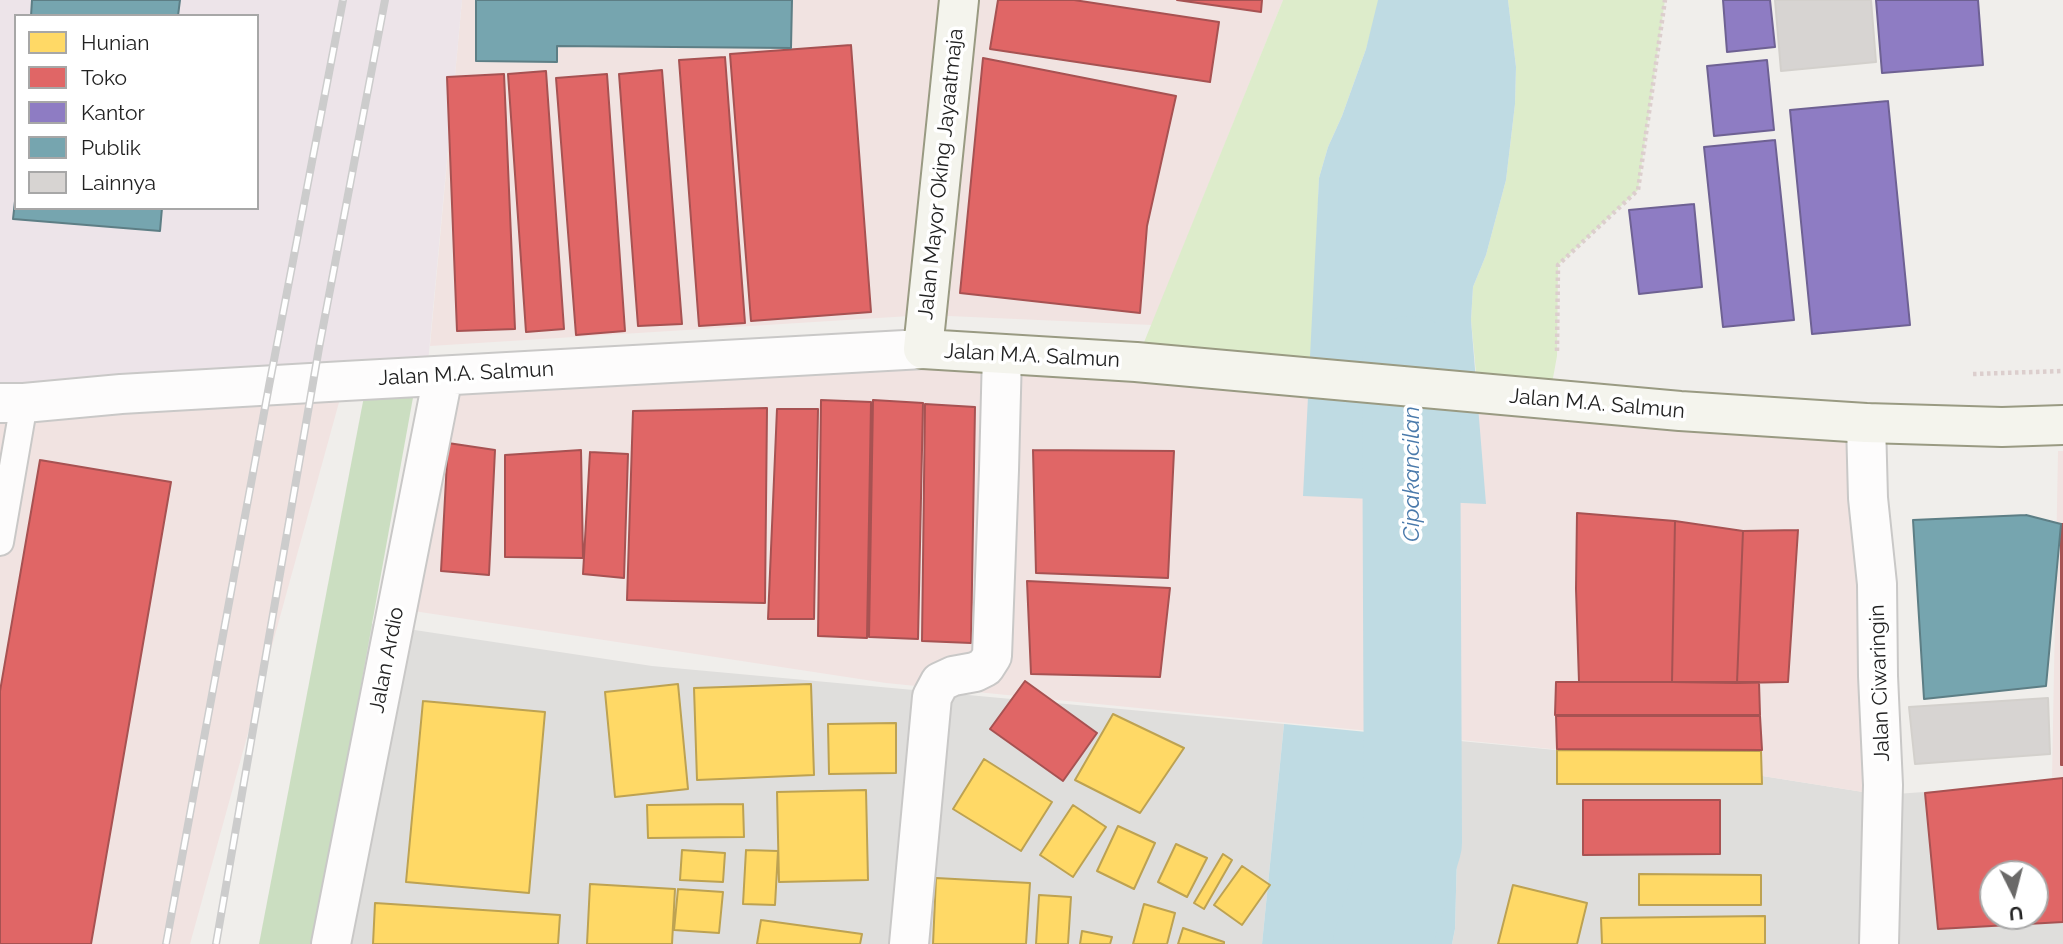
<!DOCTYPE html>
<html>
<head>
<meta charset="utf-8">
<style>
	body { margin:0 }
	#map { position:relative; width:2063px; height:944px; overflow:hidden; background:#f0eeeb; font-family:Raleway,sans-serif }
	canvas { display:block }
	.legend { position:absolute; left:14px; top:14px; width:245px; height:196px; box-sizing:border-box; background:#fff; border:2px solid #a7a7a7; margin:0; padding:9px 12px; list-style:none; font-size:21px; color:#222 }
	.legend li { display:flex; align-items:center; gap:14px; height:35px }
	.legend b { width:35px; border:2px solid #a7a7a7 }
	.north { position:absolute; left:1979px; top:860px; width:70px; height:70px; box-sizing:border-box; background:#fff; border:2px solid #a7a7a7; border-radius:50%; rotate:174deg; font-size:19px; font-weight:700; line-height:28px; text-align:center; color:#222 }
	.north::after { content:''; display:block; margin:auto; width:24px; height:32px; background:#6a6968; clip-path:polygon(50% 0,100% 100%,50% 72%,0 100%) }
</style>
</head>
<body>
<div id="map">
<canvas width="2063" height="944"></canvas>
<ul class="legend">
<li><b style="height:19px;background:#ffd966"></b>Hunian</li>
<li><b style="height:19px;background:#e06666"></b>Toko</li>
<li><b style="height:19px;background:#8e7cc3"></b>Kantor</li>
<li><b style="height:19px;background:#76a5af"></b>Publik</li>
<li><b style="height:19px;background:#d7d4d2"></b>Lainnya</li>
</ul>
<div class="north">U</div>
</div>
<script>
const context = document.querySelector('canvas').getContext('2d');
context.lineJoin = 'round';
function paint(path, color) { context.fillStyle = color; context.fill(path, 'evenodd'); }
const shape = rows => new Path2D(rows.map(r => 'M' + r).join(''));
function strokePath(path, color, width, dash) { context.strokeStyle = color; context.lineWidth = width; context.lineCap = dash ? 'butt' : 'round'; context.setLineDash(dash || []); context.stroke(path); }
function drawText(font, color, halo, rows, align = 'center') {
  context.font = font + ' Raleway,sans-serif'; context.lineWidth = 7; context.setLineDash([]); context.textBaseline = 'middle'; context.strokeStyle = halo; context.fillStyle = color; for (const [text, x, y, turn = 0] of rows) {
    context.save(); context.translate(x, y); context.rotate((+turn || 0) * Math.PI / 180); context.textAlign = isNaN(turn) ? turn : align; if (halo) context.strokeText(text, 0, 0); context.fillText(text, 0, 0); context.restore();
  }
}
paint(shape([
	[342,619,652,666,1284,724,1262,944,275,944],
	[1460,741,1662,760,1882,795,2063,782,2063,944,1452,944,1455,929],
	[1993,874,2035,874,2035,916,1993,916]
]), '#dfdedc');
paint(shape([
	[462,0,1283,0,1152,325,926,315,430,346],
	[923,349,1866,423,1882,795,1662,760,886,683,394,608,443,376],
	[341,395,190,944,0,944,0,417],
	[2058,451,2063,451,2063,779,2052,780]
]), '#f1e3e1');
paint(shape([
	[0,0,462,0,427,373,0,403],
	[16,16,257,16,257,208,16,208]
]), '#ede4e9');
paint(shape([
	[1283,0,1380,0,1366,49,1342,116,1328,147,1319,178,1311,378,1136,362],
	[1508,0,1665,0,1638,190,1558,265,1557,356,1549,400,1478,394,1471,320,1473,287,1486,255,1506,180,1515,104,1516,67]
]), '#ddeccb');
paint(shape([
	[416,381,314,944,259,944,366,386]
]), '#cbdec1');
paint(shape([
	[1378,0,1508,0,1516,67,1515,104,1506,180,1486,255,1473,287,1471,320,1486,504,1303,496,1319,178,1328,147,1342,116,1366,49],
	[1284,724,1460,741,1455,929,1452,944,1262,944]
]), '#bfdbe3');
const homes = shape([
	[678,684,688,789,615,797,605,692,678,684],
	[811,684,814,775,697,780,694,688,811,684],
	[423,701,545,712,529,893,406,882,423,701],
	[1113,714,1184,748,1140,813,1075,780,1113,714],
	[896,723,896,773,829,774,828,724,896,723],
	[1557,750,1761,751,1762,784,1557,784,1557,750],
	[984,759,1052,802,1021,851,953,809,984,759],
	[866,790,868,880,779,882,777,792,866,790],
	[743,804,744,837,648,838,647,805,743,804],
	[1073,805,1106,827,1073,877,1040,855,1073,805],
	[1118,826,1155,843,1134,889,1097,871,1118,826],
	[1176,844,1207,858,1187,897,1158,882,1176,844],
	[682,850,725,853,723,882,680,880,682,850],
	[746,850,778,851,775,905,743,904,746,850],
	[1223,854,1232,860,1204,909,1194,903,1223,854],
	[1242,866,1270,885,1242,925,1214,905,1242,866],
	[1639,874,1761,875,1761,905,1639,905,1639,874],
	[936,878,1030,883,1026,944,933,944,936,878],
	[590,884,675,889,672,944,587,944,590,884],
	[1513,885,1587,903,1577,944,1498,944,1513,885],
	[678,889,723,892,719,933,674,930,678,889],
	[1039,895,1071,897,1068,944,1036,944,1039,895],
	[375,903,560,915,558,944,373,944,375,903],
	[1144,904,1175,913,1167,944,1133,944,1144,904],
	[1765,916,1765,944,1602,944,1601,918,1765,916],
	[761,920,862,934,860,944,757,944,761,920],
	[1183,928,1224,942,1224,944,1178,944,1183,928],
	[1082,931,1112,937,1110,944,1080,944,1082,931]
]);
paint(homes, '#ffd966');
strokePath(homes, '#bda252', 2);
const shops = shape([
	[998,0,1074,0,1219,22,1210,82,990,49,998,0],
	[1177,0,1262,0,1261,12,1177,0],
	[851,45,871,312,751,321,730,54,851,45],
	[725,57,745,323,699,326,679,60,725,57],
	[983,58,1176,96,1147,226,1140,313,960,293,983,58],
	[662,70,682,324,638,326,619,74,662,70],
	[546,71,564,329,526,332,508,74,546,71],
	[504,74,515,329,457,331,447,77,504,74],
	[607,74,625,331,576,335,556,78,607,74],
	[821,400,871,402,867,638,818,636,821,400],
	[873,400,923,403,918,639,869,637,873,400],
	[925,404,975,407,971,643,922,641,925,404],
	[767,408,765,603,627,600,633,411,767,408],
	[777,409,818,409,814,619,768,619,777,409],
	[448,443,495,450,489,575,441,571,448,443],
	[581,450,583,558,505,557,505,455,581,450],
	[1033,450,1174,451,1168,578,1036,573,1033,450],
	[590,452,628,454,624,578,583,574,590,452],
	[40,460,171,482,91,944,0,944,0,691,40,460],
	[1577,513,1675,521,1672,682,1579,682,1576,589,1577,513],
	[1675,521,1743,531,1737,683,1672,682,1675,521],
	[2061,524,2063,524,2063,765,2061,765,2061,524],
	[1798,530,1788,682,1737,683,1743,531,1798,530],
	[1027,581,1170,588,1160,677,1031,674,1027,581],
	[1025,681,1097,733,1063,781,990,729,1025,681],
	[1556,682,1759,682,1760,715,1555,715,1556,682],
	[1556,716,1760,716,1762,750,1557,749,1556,716],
	[2063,778,2063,922,1938,929,1925,793,2063,778],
	[1993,874,2035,874,2035,916,1993,916,1993,874],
	[1583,800,1720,800,1720,854,1583,855,1583,800]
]);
paint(shops, '#e06666');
strokePath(shops, '#a75252', 2);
const offices = shape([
	[1723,0,1770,0,1775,47,1727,52,1723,0],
	[1876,0,1978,0,1983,65,1882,73,1876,0],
	[1767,60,1774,130,1714,136,1707,66,1767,60],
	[1888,101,1910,325,1812,334,1790,110,1888,101],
	[1775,140,1794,320,1723,327,1704,147,1775,140],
	[1694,204,1702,287,1639,294,1629,210,1694,204]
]);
paint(offices, '#8e7cc3');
strokePath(offices, '#6e6193', 2);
const public = shape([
	[32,0,180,0,178,16,31,16,32,0],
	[476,0,792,0,791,48,557,46,557,62,476,61,476,0],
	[16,192,16,208,162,208,160,231,13,219,16,192],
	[2026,515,2061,524,2046,686,1924,699,1913,520,2026,515]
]);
paint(public, '#76a5af');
strokePath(public, '#5d7e85', 2);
strokePath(shape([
	[1382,944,1413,843,1411,365]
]), '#bfdbe3', 98);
const building = shape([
	[1775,0,1871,0,1876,62,1781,71,1775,0],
	[2048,698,2050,754,1915,764,1909,707,2048,698]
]);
paint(building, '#d7d4d2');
strokePath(building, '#d3d0cc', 2);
const lane = shape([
	[0,542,24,403]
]);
const street = shape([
	[0,403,24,403,121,394,345,381,923,349],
	[1866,423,1868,498,1877,584,1878,676,1883,785,1879,944],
	[331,944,443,376],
	[909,944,932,697,940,682,953,676,975,672,985,667,992,656,999,470,1002,354]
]);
const secondary = shape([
	[959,0,923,349,1136,362,1680,411,1866,423,2002,427,2063,425]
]);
strokePath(lane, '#c9c8c7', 30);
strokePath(street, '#c9c8c7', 42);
strokePath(secondary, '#999a82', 42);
strokePath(shape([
	[1557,351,1558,265,1638,190,1665,0],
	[1973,374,2063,371]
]), '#dccecd', 4.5, [3.5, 3.5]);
strokePath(lane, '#fdfcfc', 26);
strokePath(street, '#fdfcfc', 38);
strokePath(secondary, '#f4f4ed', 38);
const rail = shape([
	[166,944,269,386,343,0],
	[216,944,319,348,385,0]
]);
strokePath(rail, '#ccc', 8);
strokePath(rail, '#fff', 5, [16]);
drawText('21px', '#222', '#fff', [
	["Jalan Mayor Oking Jayaatmaja",941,174,-84],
	["Jalan M.A. Salmun",1032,356,3],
	["Jalan M.A. Salmun",466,374,-3],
	["Jalan M.A. Salmun",1597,404,5],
	["Jalan Ardio",387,660,-79],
	["Jalan Ciwaringin",1880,683,-92]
]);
drawText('italic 23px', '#4a7aab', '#fff', [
	["Cipakancilan",1412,474,-90]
]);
</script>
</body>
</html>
